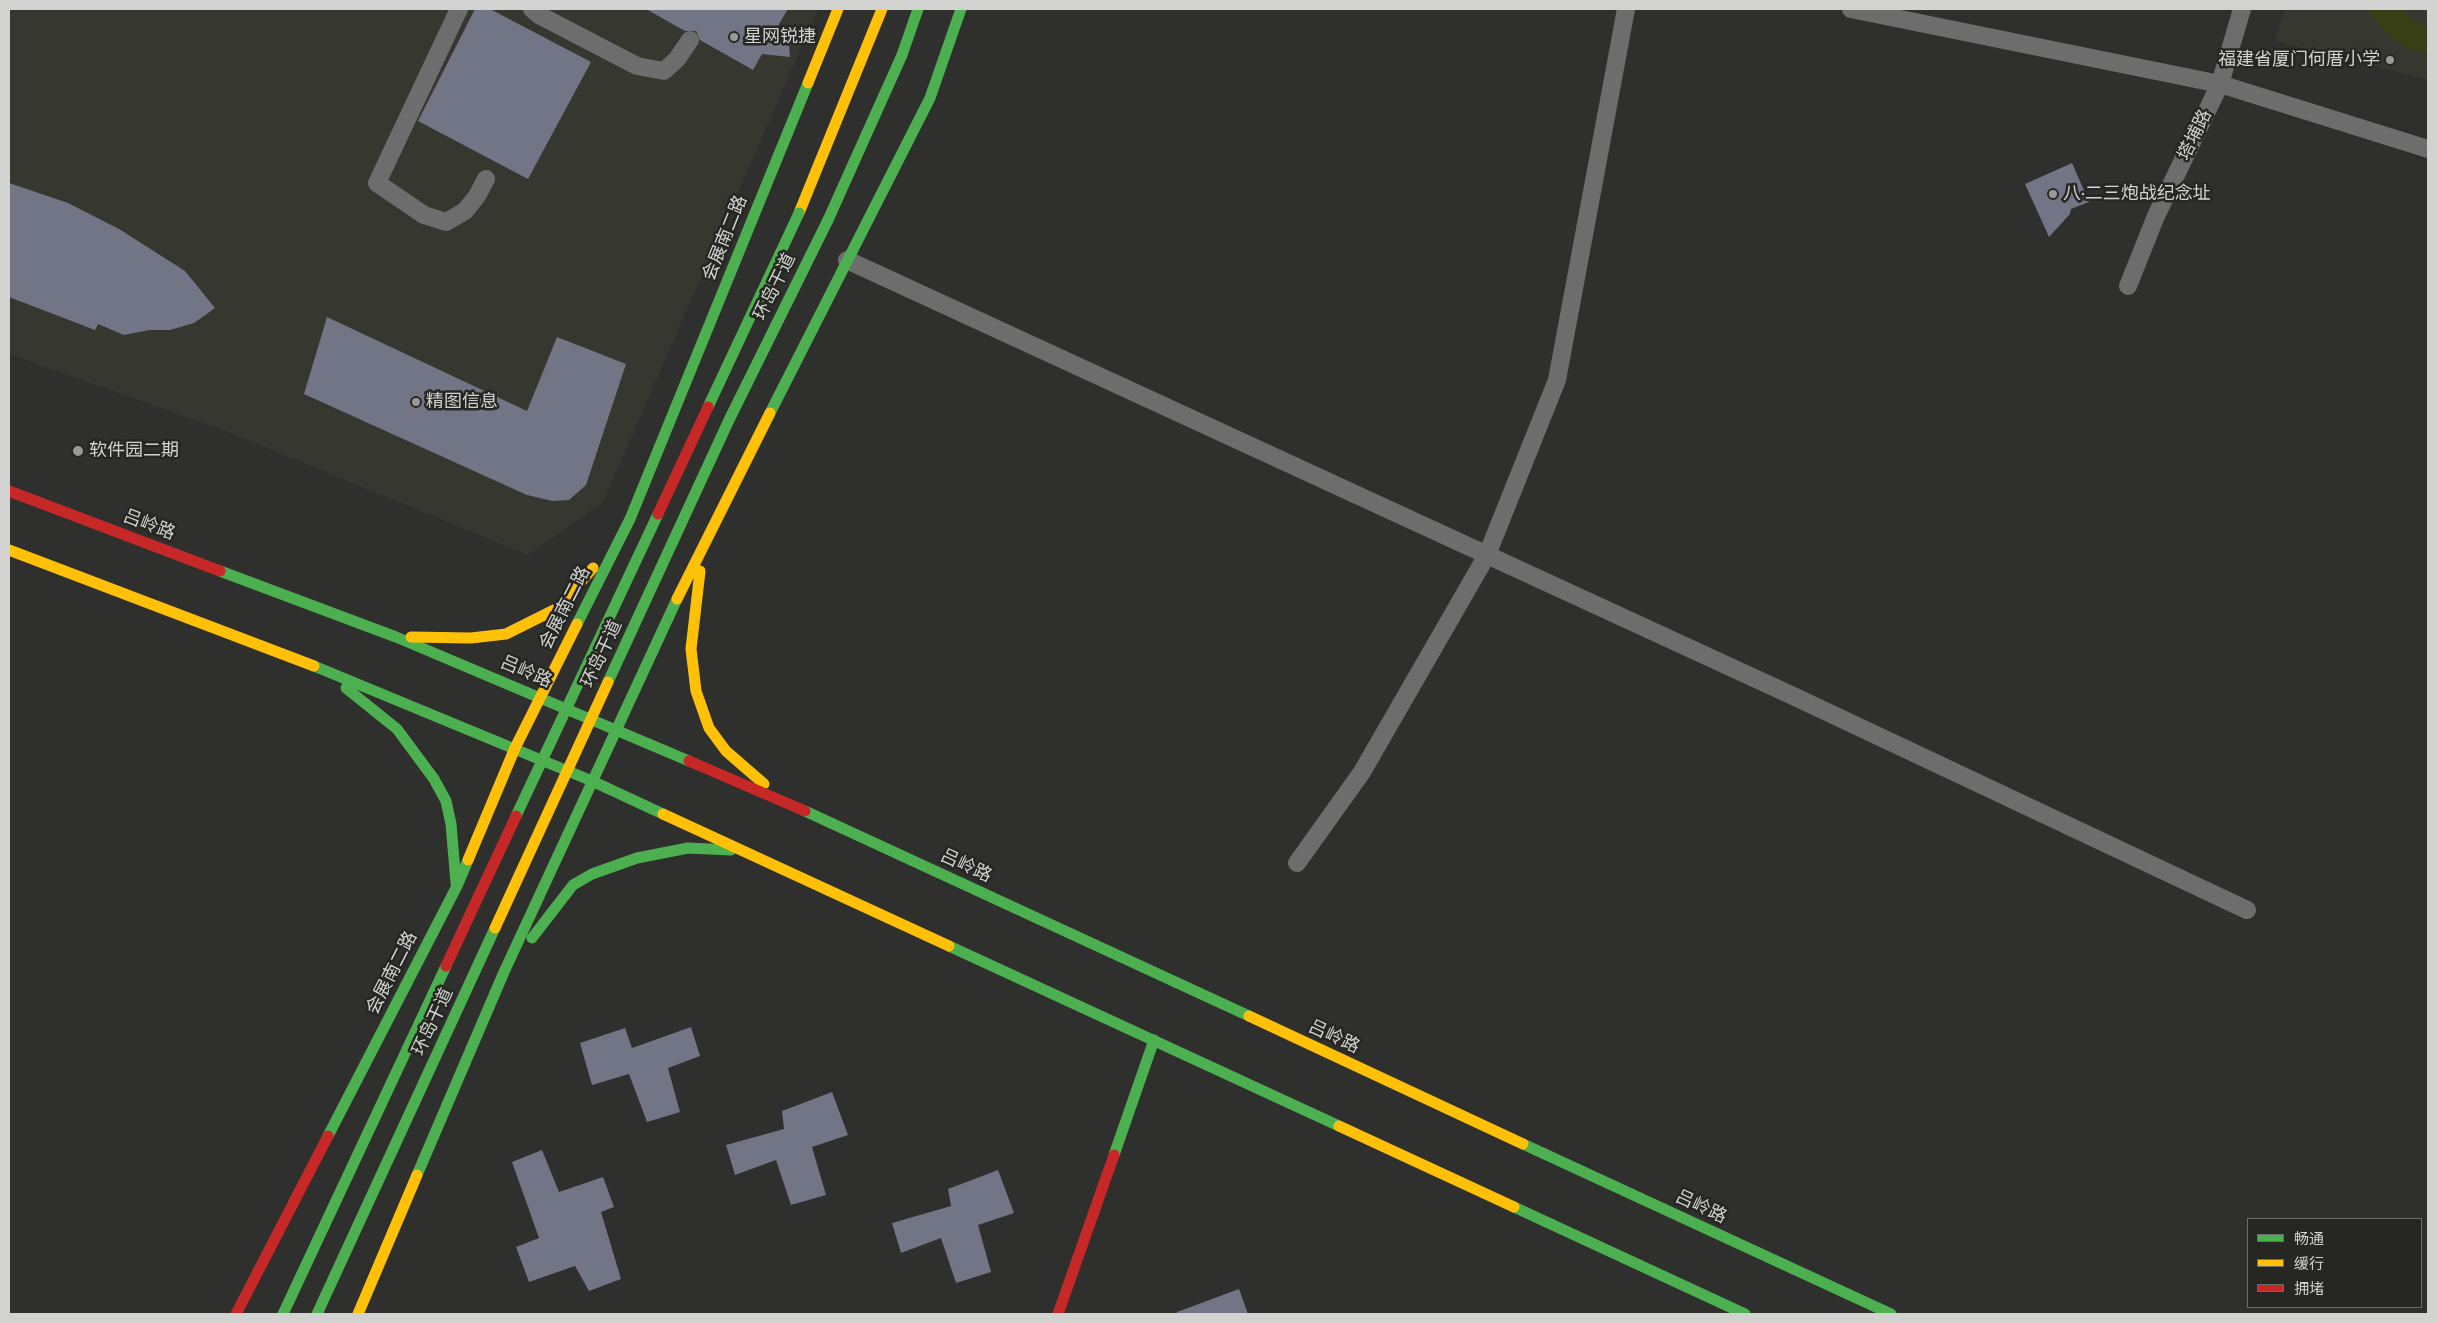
<!DOCTYPE html>
<html>
<head>
<meta charset="utf-8">
<style>
	body { margin:0 }
	#map { position:relative; width:2437px; height:1323px; overflow:hidden; background:#2f2f2e; font-family:"PT Sans Narrow","Noto Sans SC",sans-serif }
	canvas { display:block }
	.frame { position:absolute; inset:0; border:10px solid #d2d3d1; pointer-events:none }
	.legend { position:absolute; left:2247px; top:1218px; width:175px; height:90px; box-sizing:border-box; background:#262723; border:1px solid #6b6c69; margin:0; padding:6px 9px; list-style:none; font-size:15px; color:#d2d3d1 }
	.legend li { display:flex; align-items:center; gap:10px; height:25px }
	.legend b { width:25px; border:1px solid #6b6c69 }
</style>
</head>
<body>
<div id="map">
<canvas width="2437" height="1323"></canvas>
<div class="frame"></div>
<ul class="legend">
<li><b style="height:6px;background:#4caf50"></b>畅通</li>
<li><b style="height:6px;background:#ffc107"></b>缓行</li>
<li><b style="height:6px;background:#c62828"></b>拥堵</li>
</ul>
</div>
<script>
const context = document.querySelector('canvas').getContext('2d');
context.lineJoin = 'round';
function paint(path, color) { context.fillStyle = color; context.fill(path, 'evenodd'); }
const shape = rows => new Path2D(rows.map(r => 'M' + r).join(''));
function strokePath(path, color, width, dash) { context.strokeStyle = color; context.lineWidth = width; context.lineCap = dash ? 'butt' : 'round'; context.setLineDash(dash || []); context.stroke(path); }
function drawText(font, color, halo, rows, align = 'center') {
  context.font = font + ' "PT Sans Narrow","Noto Sans SC",sans-serif'; context.lineWidth = 5; context.setLineDash([]); context.textBaseline = 'middle'; context.strokeStyle = halo; context.fillStyle = color; for (const [text, x, y, turn = 0] of rows) {
    context.save(); context.translate(x, y); context.rotate((+turn || 0) * Math.PI / 180); context.textAlign = isNaN(turn) ? turn : align; if (halo) context.strokeText(text, 0, 0); context.fillText(text, 0, 0); context.restore();
  }
}
paint(shape([
	[9,9,818,9,603,502,528,555,223,430,9,354],
	[2285,9,2428,9,2428,80,2275,41]
]), '#363830');
paint(shape([
	[2368,9,2401,9,2412,19,2428,27,2428,54,2409,49,2394,40,2381,28]
]), '#383f15');
paint(shape([
	[475,9,490,9,591,62,528,179,418,121],
	[646,9,788,9,775,31,788,32,790,57,762,54,753,70,700,40,696,31,685,31],
	[2072,163,2089,202,2071,209,2070,214,2049,237,2025,184],
	[9,183,68,203,119,229,185,271,215,308,194,323,170,330,149,330,124,335,98,324,95,330,9,297],
	[327,317,527,411,557,337,626,364,586,485,569,500,553,501,527,495,304,394],
	[691,1027,700,1056,668,1068,680,1112,647,1122,629,1074,592,1085,580,1043,625,1028,632,1048],
	[832,1092,848,1135,812,1147,826,1195,791,1205,776,1160,735,1175,726,1145,784,1129,782,1111],
	[542,1150,559,1192,603,1177,614,1207,601,1212,621,1279,589,1291,575,1266,529,1282,516,1247,539,1238,512,1162],
	[998,1170,1014,1213,978,1225,991,1272,956,1283,941,1238,901,1253,892,1223,951,1206,948,1189],
	[1239,1289,1248,1314,1177,1314,1177,1312]
]), '#717585');
strokePath(shape([
	[459,9,377,183,424,215,446,222,465,211,477,196,486,179],
	[532,9,539,15,637,66,664,71,677,59,690,40],
	[1851,9,2220,84,2428,149],
	[847,260,1791,695,2247,910],
	[2128,286,2156,216,2220,84,2242,9],
	[1297,863,1362,772,1487,555,1557,380,1626,9]
]), '#6d6d6d', 18);
strokePath(shape([
	[828,220,902,55,918,9],
	[770,413,930,98,961,9],
	[220,571,396,637,689,761],
	[577,624,630,519,808,83],
	[314,666,592,781,663,814],
	[346,688,397,729,434,779,446,801,451,824,456,883],
	[805,811,1249,1016],
	[532,938,573,885,592,874,637,858,688,848,731,850],
	[949,946,1339,1126],
	[328,1136,457,886,468,860],
	[1523,1144,1891,1314],
	[1114,1155,1154,1040],
	[417,1175,504,972,677,599],
	[1514,1207,1745,1314]
]), '#4caf50', 11);
strokePath(shape([
	[808,83,838,9],
	[799,213,882,9],
	[9,550,314,666],
	[700,571,691,649,696,691,709,728,726,751,764,784],
	[677,599,770,413],
	[411,637,471,638,506,634,558,608,593,568],
	[663,814,949,946],
	[468,860,515,748,577,624],
	[1249,1016,1523,1144],
	[1339,1126,1514,1207],
	[358,1314,417,1175]
]), '#ffc107', 11);
strokePath(shape([
	[9,491,220,571],
	[689,761,805,811],
	[236,1314,328,1136],
	[1058,1314,1114,1155]
]), '#c62828', 11);
strokePath(shape([
	[708,407,799,213],
	[608,682,729,420,828,220],
	[516,816,658,514],
	[283,1314,446,966],
	[317,1314,495,928]
]), '#4caf50', 11);
strokePath(shape([
	[495,928,608,682]
]), '#ffc107', 11);
strokePath(shape([
	[658,514,708,407],
	[446,966,516,816]
]), '#c62828', 11);
for (const [x, y, r, color] of [
	[734,37,5,"#999a98"],
	[2390,60,5,"#999a98"],
	[2053,194,5,"#999a98"],
	[416,402,5,"#999a98"],
	[78,451,6,"#999a98"]
]) { const dot = new Path2D(); dot.arc(x, y, r, 0, 2 * Math.PI); context.fillStyle = color; context.fill(dot); strokePath(dot, '#262723', 2); }
drawText('18px', '#d2d3d1', '#262723', [
	["星网锐捷",744,37],
	["福建省厦门何厝小学",2380,60,"right"],
	["八·二三炮战纪念址",2063,194],
	["精图信息",426,402],
	["软件园二期",89,451]
], 'left');
drawText('18px', '#d2d3d1', '#262723', [
	["塔埔路",2195,135,-64],
	["会展南二路",725,238,-68],
	["环岛干道",775,287,-64],
	["吕岭路",149,525,21],
	["会展南二路",565,608,-63],
	["环岛干道",602,654,-65],
	["吕岭路",526,672,23],
	["吕岭路",966,866,25],
	["会展南二路",392,973,-63],
	["环岛干道",433,1022,-65],
	["吕岭路",1334,1037,25],
	["吕岭路",1701,1207,25]
]);
</script>
</body>
</html>
